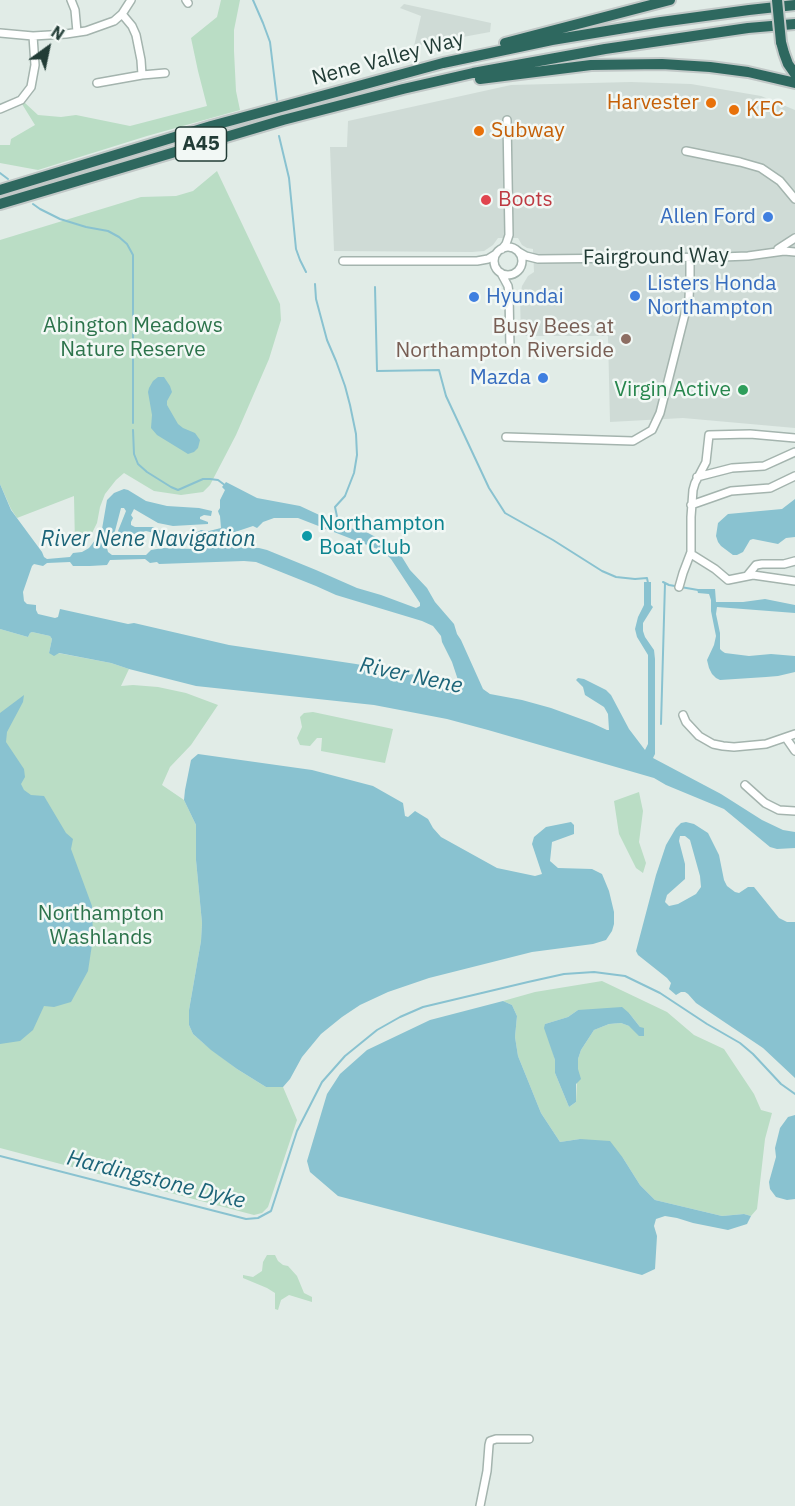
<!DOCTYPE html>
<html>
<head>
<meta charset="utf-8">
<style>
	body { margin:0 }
	#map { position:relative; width:795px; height:1506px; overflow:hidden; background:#e1ece7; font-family:"IBM Plex Sans",sans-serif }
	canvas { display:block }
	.north { position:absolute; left:18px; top:18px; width:60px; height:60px; -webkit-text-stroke:4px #f2f8f5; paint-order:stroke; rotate:33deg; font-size:16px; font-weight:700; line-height:24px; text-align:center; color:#223c36 }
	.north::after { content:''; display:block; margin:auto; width:21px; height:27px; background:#223c36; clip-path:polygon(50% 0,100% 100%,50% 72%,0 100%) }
</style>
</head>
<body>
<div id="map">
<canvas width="795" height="1506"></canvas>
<div class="north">N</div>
</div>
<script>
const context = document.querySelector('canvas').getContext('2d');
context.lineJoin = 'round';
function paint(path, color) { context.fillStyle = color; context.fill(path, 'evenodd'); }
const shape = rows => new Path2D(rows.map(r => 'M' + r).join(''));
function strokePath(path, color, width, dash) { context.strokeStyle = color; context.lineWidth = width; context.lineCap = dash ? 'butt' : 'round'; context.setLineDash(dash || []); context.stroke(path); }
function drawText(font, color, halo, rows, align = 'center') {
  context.font = font + ' "IBM Plex Sans",sans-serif'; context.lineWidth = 5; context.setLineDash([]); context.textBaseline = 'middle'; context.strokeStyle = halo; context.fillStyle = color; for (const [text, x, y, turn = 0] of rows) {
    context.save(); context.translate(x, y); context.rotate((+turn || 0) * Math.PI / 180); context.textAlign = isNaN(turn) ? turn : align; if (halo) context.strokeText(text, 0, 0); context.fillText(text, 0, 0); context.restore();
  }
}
paint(shape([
	[404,4,491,23,490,32,414,46,421,16,400,8],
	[631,82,691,84,761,96,795,110,795,428,683,418,610,422,608,336,521,336,520,298,522,286,528,276,534,272,533,249,527,248,522,245,518,238,498,238,493,245,484,251,472,252,334,251,330,147,347,147,348,121,511,85]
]), '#cfdbd6');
paint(shape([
	[221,0,240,0,234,30,234,51,236,91,240,110,147,136,38,170,0,163,0,145,10,145,11,139,35,125,22,104,25,103,38,115,61,117,76,115,130,126,207,106,198,71,191,38,217,17],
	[217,171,280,304,281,320,269,359,236,435,210,485,203,492,181,495,154,491,124,473,116,480,105,494,100,507,97,523,92,533,85,541,75,545,74,496,17,518,11,509,0,484,0,240,141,197,176,196,193,191],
	[0,629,28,637,30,633,32,632,50,636,52,639,49,653,58,653,111,663,129,669,121,686,133,685,158,687,186,693,218,705,191,745,170,767,162,785,184,800,196,825,196,860,202,923,201,941,189,1010,189,1025,193,1034,202,1042,237,1069,266,1087,283,1087,297,1120,268,1207,262,1213,254,1215,0,1148],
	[313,712,393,729,385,763,321,751,322,738,317,738,310,746,300,745,297,738,302,727,300,717,304,713],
	[639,792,643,811,639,842,646,863,643,873,636,868,619,834,614,801],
	[602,981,667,1012,694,1035,724,1049,754,1094,761,1110,772,1113,765,1139,757,1209,751,1216,744,1214,722,1216,655,1200,640,1185,623,1158,580,1139,560,1142,541,1113,518,1056,515,1037,517,1016,512,1005,503,1001,535,992],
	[578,1010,629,1013,640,1027,629,1026,621,1023,609,1024,594,1030,581,1050,578,1059,576,1102,569,1107,555,1073,555,1060,545,1024,568,1017],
	[267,1255,275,1255,278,1261,283,1265,288,1266,297,1276,304,1293,312,1297,312,1302,289,1295,281,1300,278,1310,275,1309,275,1293,267,1288,243,1278,243,1275,253,1277,262,1271,263,1262]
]), '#baddc5');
paint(shape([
	[158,377,164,377,170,386,172,392,167,401,167,405,178,424,183,428,195,433,200,440,198,448,194,452,188,454,157,435,151,428,152,415,148,392,149,388,153,381],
	[226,482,257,498,300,506,343,526,368,533,393,546,402,557,410,570,427,588,435,602,454,624,457,634,461,640,483,689,490,694,522,700,551,708,592,723,607,730,609,730,608,714,604,707,585,695,583,687,576,680,578,678,584,679,606,690,611,695,629,729,645,750,648,744,648,655,637,637,635,629,638,617,644,605,644,582,651,582,651,605,653,607,643,623,643,631,645,637,654,650,655,659,655,754,653,758,721,794,762,820,783,830,795,832,795,848,777,849,770,847,724,809,666,785,654,778,488,730,447,719,374,705,196,686,129,669,111,663,59,653,54,656,49,653,52,639,50,636,32,632,30,633,28,637,0,629,0,484,11,510,42,552,44,557,47,559,70,557,73,553,82,552,89,548,96,539,102,529,107,500,114,493,124,489,128,490,146,501,167,506,199,508,212,511,211,516,204,515,200,517,200,519,208,522,208,524,173,526,158,523,134,509,131,515,133,518,131,522,131,525,135,527,153,527,165,533,177,537,191,535,201,530,209,531,221,528,220,516,219,514,218,511,220,508,220,500,225,490,222,487],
	[121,508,124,508,126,511,118,531,119,534,126,536,146,531,154,533,167,540,178,542,182,542,202,534,216,532,235,532,253,526,257,528,263,522,274,518,298,518,380,550,386,554,391,559,420,603,420,606,416,608,381,595,357,588,316,570,267,550,259,548,227,547,195,549,163,548,151,550,146,555,112,555,108,552,107,548,115,531],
	[145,559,150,563,157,562,159,564,244,561,256,562,316,586,336,595,422,621,433,626,441,636,442,642,452,662,459,683,356,664,229,645,134,623,128,624,60,609,58,617,55,618,38,614,36,610,36,605,27,604,24,601,23,592,32,566,34,564,43,566,47,563,70,562,73,566,90,566,107,565,110,560],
	[795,499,795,537,786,538,778,544,753,539,750,540,743,552,737,555,733,555,721,546,718,542,716,536,718,523,728,514,782,509],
	[697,589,715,589,716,602,743,602,765,599,795,605,795,613,717,607,716,614,720,633,720,649,722,651,725,653,749,656,771,654,795,656,795,672,778,676,766,677,720,680,716,678,712,674,709,668,707,660,714,645,716,636,711,611,711,600,709,594,698,593],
	[24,695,23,702,7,732,6,742,24,769,25,777,21,784,24,790,31,795,44,796,66,833,73,839,71,849,92,906,93,938,88,971,71,1002,54,1007,44,1006,33,1030,20,1041,0,1044,0,713],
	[198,754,312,770,373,786,403,803,405,816,408,817,415,811,428,819,433,828,441,837,497,868,535,876,542,874,532,844,534,837,546,827,571,822,574,825,574,834,552,842,550,861,558,868,592,869,602,874,609,891,614,912,614,924,612,931,606,940,593,944,532,952,429,978,388,992,360,1005,342,1017,321,1034,302,1057,290,1079,283,1087,266,1087,237,1069,211,1050,193,1034,189,1025,189,1010,201,941,202,923,196,860,196,825,184,800,185,790,191,760],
	[686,822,694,824,708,833,719,855,724,880,727,886,735,892,739,893,748,887,754,887,779,918,787,922,795,922,795,1078,763,1048,696,1003,688,994,685,992,681,992,676,995,669,989,671,983,667,978,638,955,636,951,656,875,666,845,676,828,681,823],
	[680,836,685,836,690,840,700,876,701,887,696,894,678,904,669,906,665,902,667,895,685,879,685,864,679,841],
	[503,1001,512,1005,517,1016,515,1037,518,1056,541,1113,560,1142,580,1139,610,1141,623,1158,640,1185,655,1200,722,1216,744,1214,751,1216,747,1224,728,1230,693,1223,677,1218,665,1216,656,1219,654,1226,657,1236,655,1269,642,1275,338,1196,310,1172,307,1161,327,1094,340,1074,367,1050,430,1020],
	[622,1007,629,1013,640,1027,644,1028,644,1036,639,1036,629,1026,621,1023,609,1024,594,1030,581,1050,578,1059,578,1069,581,1079,576,1084,576,1102,569,1107,555,1073,555,1060,544,1028,545,1024,568,1017,578,1010],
	[795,1115,795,1199,787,1200,776,1197,770,1189,769,1182,776,1157,775,1148,780,1128,788,1117]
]), '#89c2d0');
strokePath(shape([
	[253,0,263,23,270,42,277,100],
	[279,136,289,178,296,249,300,260,306,272],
	[0,173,8,179],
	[33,204,40,209,60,219,86,227,108,231,119,237,127,244,133,255,133,423],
	[315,284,316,299,327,340,336,361,345,386,350,405,356,434,357,455,354,473,345,496,335,507,339,526],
	[375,287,377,371,439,370,446,396,489,488,505,513,553,540,602,571,616,577,635,579,647,578,648,583],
	[133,430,134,454,138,464,147,472,171,487,178,490,203,479,210,479,218,480,226,486],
	[663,582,669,585,698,590],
	[661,724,665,583],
	[0,1156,246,1219,258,1218,271,1211,297,1131,322,1082,345,1056,377,1030,400,1017,423,1007,528,982,564,974,594,972,625,976,660,993,707,1024,740,1043,753,1054,781,1084,795,1094]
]), '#89c2d0', 2);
const minor = shape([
	[71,0,75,10,77,32],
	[186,0,188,3],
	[122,14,132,26,136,35,141,60,142,75,165,73],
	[0,33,33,36,66,34,86,31,114,21,122,14,131,0],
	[97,83,142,75],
	[0,109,21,100,31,87,35,65,33,36],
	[686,151,740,162,761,168,780,181,795,199],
	'494 261a14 14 0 1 1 28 0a14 14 0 1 1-28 0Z',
	[502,249,506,244,509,235,507,120],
	[778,249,795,238],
	[519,252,526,256,538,259,722,257,748,256,784,251,795,252],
	[343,261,477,261,488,259,496,254],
	[501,273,508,286,509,293,510,349],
	[503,349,517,349,517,354],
	[506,437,633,441,652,430,660,413,689,298,690,277,690,258],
	[697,477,732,468,764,466,795,452],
	[691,505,731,491,770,488,795,476],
	[691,554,715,569,728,580,753,575,795,581],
	[747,576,756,565,762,564,784,564,795,561],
	[679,587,683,573,691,552,691,517,693,490,695,483,706,462,709,435,750,434,795,438],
	[683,715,686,722,699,736,713,744,723,746,734,747,766,744,795,734],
	[786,738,795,751],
	[745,785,765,803,779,810,795,811],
	[480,1506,487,1471,489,1445,490,1441,496,1439,529,1439]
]);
const highway = shape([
	[781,42,784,53,788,64,795,74],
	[505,43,670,0],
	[480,79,591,65,662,64,710,67,748,72,795,83],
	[0,190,211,126,443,63,552,40,661,22,749,10,795,5],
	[0,204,283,120,403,89,473,73,605,49,748,28,795,24]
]);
strokePath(minor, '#a4b4ae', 10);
strokePath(highway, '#c1c8c7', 14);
strokePath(minor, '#fff', 7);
strokePath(highway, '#2e685f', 10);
const highwayBridge = shape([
	[777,0,781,42]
]);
strokePath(highwayBridge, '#c1c8c7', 14, []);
strokePath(highwayBridge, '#2e685f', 10);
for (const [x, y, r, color] of [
	[711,103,6,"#e8710a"],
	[734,110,6,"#e8710a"],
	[479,131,6,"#e8710a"],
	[486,200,6,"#e0444e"],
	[768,217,6,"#3f7fe0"],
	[635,296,6,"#3f7fe0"],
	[474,297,6,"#3f7fe0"],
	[626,339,6,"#8d6e63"],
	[543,378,6,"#3f7fe0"],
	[743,390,6,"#2e9e5b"],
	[307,536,6,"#0f9aa8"]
]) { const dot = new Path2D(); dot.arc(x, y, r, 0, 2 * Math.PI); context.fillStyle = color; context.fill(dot); strokePath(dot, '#f2f8f5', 2); }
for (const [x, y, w] of [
	[201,144,51]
]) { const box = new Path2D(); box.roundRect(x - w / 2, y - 17, w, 34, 4.5); context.fillStyle = '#f2f8f5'; context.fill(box); strokePath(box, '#223c36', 1.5); }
drawText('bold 20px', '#223c36', null, [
	["A45",201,144]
]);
drawText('21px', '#223c36', '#f2f8f5', [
	["Nene Valley Way",388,59,-15],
	["Fairground Way",656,257,-1]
]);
drawText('21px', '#c56008', '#f2f8f5', [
	["Harvester",699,103,"right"],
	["KFC",746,110],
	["Subway",491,131]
], 'left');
drawText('21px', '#be3a42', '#f2f8f5', [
	["Boots",498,200]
], 'left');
drawText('21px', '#366cbe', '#f2f8f5', [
	["Allen Ford",756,217],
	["Listers Honda",647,284,"left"],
	["Northampton",647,308,"left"],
	["Hyundai",486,297,"left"],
	["Mazda",531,378]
], 'right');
drawText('21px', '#2c734b', '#f2f8f5', [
	["Abington Meadows",133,326],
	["Nature Reserve",133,350],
	["Northampton",101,914],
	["Washlands",101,938]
]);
drawText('21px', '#785e54', '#f2f8f5', [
	["Busy Bees at",614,327],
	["Northampton Riverside",614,351]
], 'right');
drawText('21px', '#27864d', '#f2f8f5', [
	["Virgin Active",731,390]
], 'right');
drawText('21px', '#0d838f', '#f2f8f5', [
	["Northampton",319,524],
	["Boat Club",319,548]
], 'left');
drawText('italic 22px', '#1c6478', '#f2f8f5', [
	["River Nene Navigation",148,540],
	["River Nene",411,676,12],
	["Hardingstone Dyke",156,1180,14]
]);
</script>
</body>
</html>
